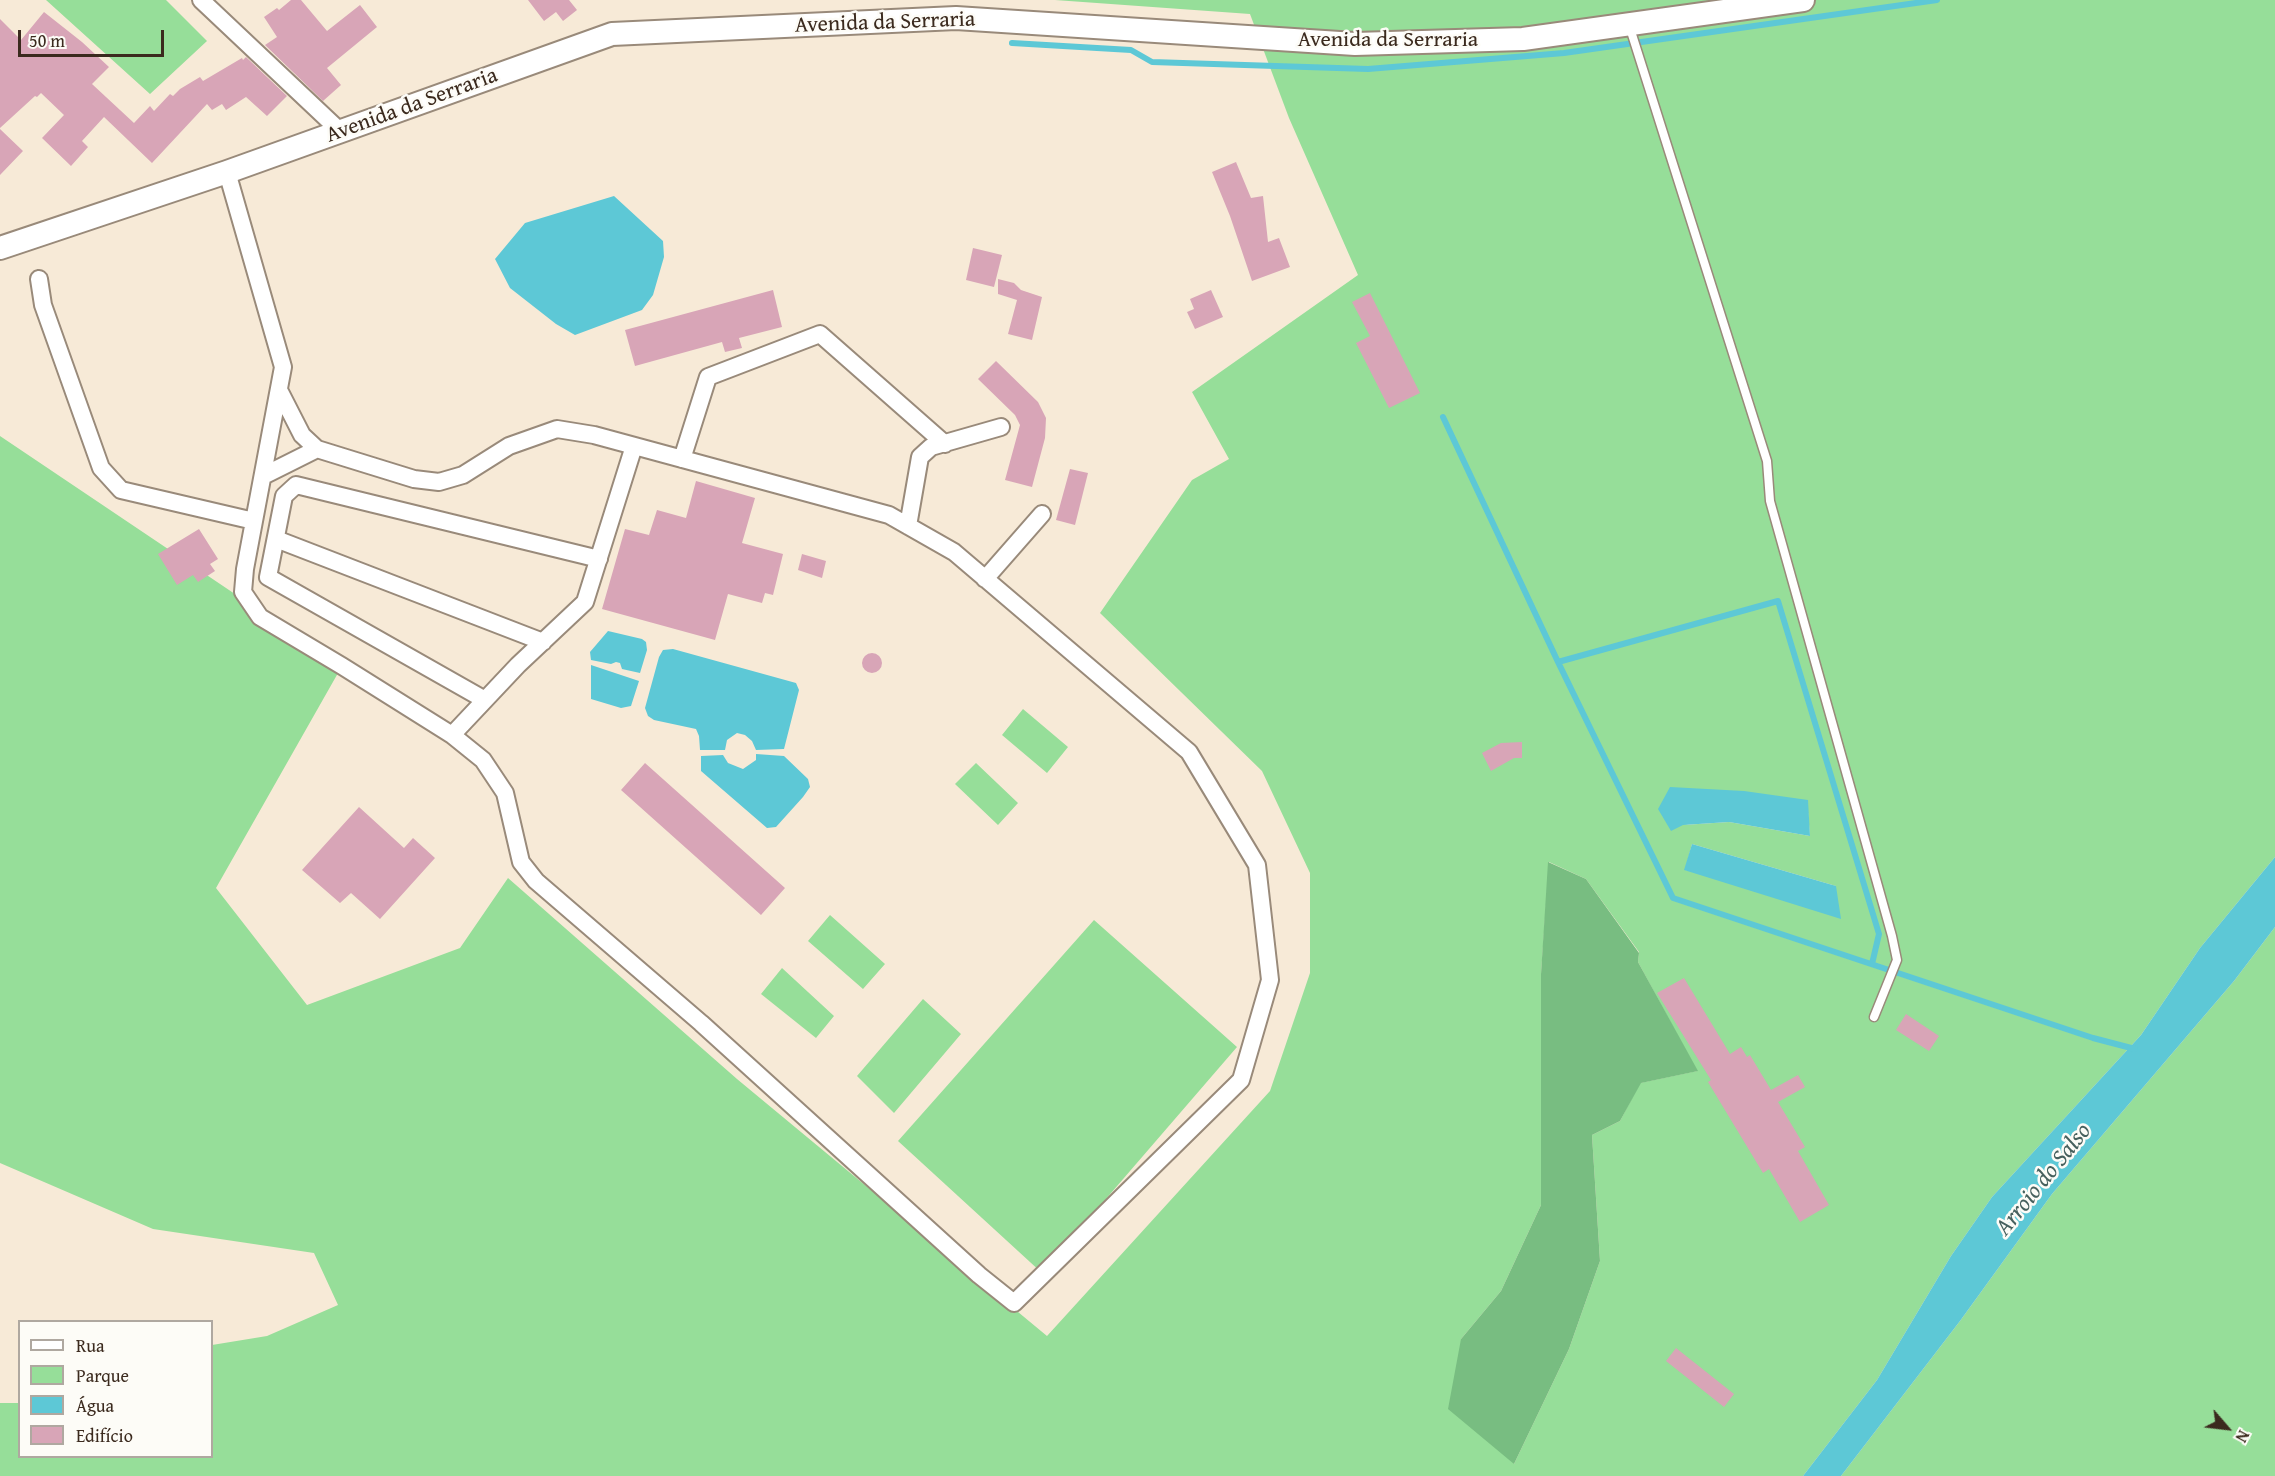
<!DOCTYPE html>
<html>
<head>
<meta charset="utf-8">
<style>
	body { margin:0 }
	#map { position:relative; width:2275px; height:1476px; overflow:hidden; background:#f7ead7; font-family:"Gentium Book Plus",serif }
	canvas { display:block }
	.legend { position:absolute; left:18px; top:1320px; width:195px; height:138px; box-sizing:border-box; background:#fdfcf7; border:2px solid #afa8a0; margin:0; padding:8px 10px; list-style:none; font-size:18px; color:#3b2a1e }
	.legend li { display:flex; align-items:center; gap:12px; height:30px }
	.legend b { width:30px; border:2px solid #afa8a0 }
	.north { position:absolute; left:2197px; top:1398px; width:60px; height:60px; -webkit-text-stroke:4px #fdfcf7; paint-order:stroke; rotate:118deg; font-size:16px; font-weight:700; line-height:24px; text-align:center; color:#3b2a1e }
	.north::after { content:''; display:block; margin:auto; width:21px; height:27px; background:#3b2a1e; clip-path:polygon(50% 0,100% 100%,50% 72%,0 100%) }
	.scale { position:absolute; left:18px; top:30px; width:146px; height:27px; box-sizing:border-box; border:3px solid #3b2a1e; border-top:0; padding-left:8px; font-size:18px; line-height:21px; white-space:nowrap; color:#3b2a1e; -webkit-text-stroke:4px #fdfcf7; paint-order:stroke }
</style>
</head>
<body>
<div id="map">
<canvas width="2275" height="1476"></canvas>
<ul class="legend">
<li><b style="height:8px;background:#fff"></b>Rua</li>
<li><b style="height:16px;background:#96de99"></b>Parque</li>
<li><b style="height:16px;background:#5dc8d6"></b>Água</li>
<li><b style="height:16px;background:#d8a5b7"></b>Edifício</li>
</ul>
<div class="north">N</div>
<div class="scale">50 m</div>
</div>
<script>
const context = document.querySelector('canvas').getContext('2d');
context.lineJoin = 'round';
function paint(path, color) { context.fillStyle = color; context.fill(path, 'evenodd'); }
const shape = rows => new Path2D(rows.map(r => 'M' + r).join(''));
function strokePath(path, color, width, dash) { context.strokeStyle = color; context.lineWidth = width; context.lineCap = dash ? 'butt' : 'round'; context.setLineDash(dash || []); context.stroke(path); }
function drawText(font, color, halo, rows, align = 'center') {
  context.font = font + ' "Gentium Book Plus",serif'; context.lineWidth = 5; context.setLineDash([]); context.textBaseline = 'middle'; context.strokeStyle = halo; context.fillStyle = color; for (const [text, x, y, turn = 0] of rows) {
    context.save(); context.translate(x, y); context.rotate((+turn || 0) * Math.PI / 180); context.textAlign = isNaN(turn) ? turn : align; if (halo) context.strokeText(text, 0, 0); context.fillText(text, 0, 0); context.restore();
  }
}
paint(shape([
	[46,0,166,0,207,41,150,94],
	[1055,0,2275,0,2275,857,2200,948,2141,1035,1992,1197,1951,1256,1877,1380,1803,1476,0,1476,0,1403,19,1403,20,1456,212,1456,212,1345,267,1336,338,1305,314,1253,153,1229,0,1163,0,436,342,666,216,888,307,1005,460,948,508,878,737,1079,1047,1336,1270,1091,1310,973,1310,873,1262,771,1100,613,1192,480,1229,459,1192,392,1358,275,1289,118,1250,14],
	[1807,800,1810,836,1729,822,1683,825],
	[1692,844,1836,886,1685,870],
	[1549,862,1586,879,1639,952,1638,962,1697,1071,1640,1083,1620,1121,1592,1135,1600,1261,1569,1349,1514,1464,1461,1339,1501,1291,1541,1205,1541,974],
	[1023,709,1068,747,1047,773,1002,735],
	[976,763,1018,803,998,825,955,784],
	[830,915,885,964,863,989,808,941],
	[1094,920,1237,1047,1042,1273,898,1141],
	[2275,927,2275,1476,1841,1476,1960,1321,2052,1194,2234,981],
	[782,968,834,1016,816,1038,761,994],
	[923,999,961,1034,894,1113,857,1076]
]), '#96de99');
paint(shape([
	[1548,862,1586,879,1639,953,1638,962,1698,1071,1641,1083,1620,1121,1592,1135,1600,1261,1569,1349,1514,1464,1448,1409,1461,1339,1501,1291,1541,1205,1541,974]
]), '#78bd81');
paint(shape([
	[614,196,663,241,664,257,653,295,642,310,575,335,556,324,510,288,495,259,525,223],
	[608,631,642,639,646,642,647,650,640,673,622,669,620,663,616,662,611,664,591,660,590,652],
	[673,649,796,683,799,690,784,749,756,750,752,741,745,735,737,733,727,740,725,750,700,750,699,736,696,729,654,720,648,716,645,708,659,657,663,650],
	[591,665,639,681,631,706,621,708,591,699],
	[756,754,784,756,808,779,810,787,803,797,776,827,767,828,701,771,701,756,723,755,728,763,743,769,756,760],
	[1670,787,1744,791,1808,800,1810,836,1729,822,1683,825,1671,831,1658,809],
	[1692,844,1836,886,1841,919,1684,870],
	[2275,857,2275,927,2234,981,2052,1194,1960,1321,1841,1476,1803,1476,1877,1380,1951,1256,1992,1197,2141,1035,2200,948]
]), '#5dc8d6');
strokePath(shape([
	[1012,43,1131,50,1152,62,1368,69,1564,53,1937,0],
	[1443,417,1558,662,1673,898,2093,1038,2135,1049],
	[1558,662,1778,601,1879,934,1872,964]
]), '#5dc8d6', 6);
paint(shape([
	[291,0,301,0,327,31,360,5,377,27,327,68,341,85,323,101,265,45,277,37,264,17,277,8,279,10],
	[528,0,569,0,577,10,563,21,556,12,544,21],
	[44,12,82,42,109,67,92,84,134,123,150,106,154,111,170,94,173,96,180,89,200,77,203,81,242,58,243,60,246,57,287,96,267,116,246,97,226,110,222,104,212,110,207,104,152,163,104,117,82,141,88,147,71,166,42,138,64,115,41,93,37,97,35,96,0,128,0,19,21,40],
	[0,129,23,151,0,175],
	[1236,162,1251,198,1263,196,1268,242,1279,238,1290,267,1252,281,1230,216,1212,172],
	[973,248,1002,255,994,287,966,280],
	[998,279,1014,283,1021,290,1042,297,1032,340,1008,334,1017,300,998,294],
	[773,290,782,327,739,338,742,348,725,352,722,342,635,366,625,330],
	[1211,290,1223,317,1195,329,1187,312,1194,309,1190,299],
	[1370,293,1420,393,1389,408,1356,343,1370,336,1352,302],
	[996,361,1038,402,1046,418,1045,438,1032,487,1005,480,1020,425,1015,415,978,379],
	[1070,469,1088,473,1075,525,1056,520],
	[696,481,755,498,742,543,783,554,773,595,765,593,762,603,728,594,715,640,602,609,625,529,649,535,657,510,686,518],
	[199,529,218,559,210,564,215,571,198,582,193,575,177,585,158,554],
	[802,554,826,561,822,578,798,570],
	'862 663a10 10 0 1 1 20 0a10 10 0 1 1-20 0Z',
	[1522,742,1522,758,1514,758,1491,771,1482,753,1501,743],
	[645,763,785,888,761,915,621,790],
	[359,807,404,848,413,838,435,858,380,919,351,893,340,903,302,870],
	[1684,978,1730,1054,1741,1047,1747,1057,1750,1055,1771,1090,1798,1075,1805,1087,1778,1102,1805,1147,1798,1151,1829,1205,1800,1222,1769,1169,1763,1173,1708,1082,1711,1080,1657,993],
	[1906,1014,1939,1036,1929,1051,1896,1030],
	[1676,1348,1734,1394,1724,1407,1666,1361]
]), '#d8a5b7');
const lane = shape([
	[1629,25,1767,461,1770,501,1892,936,1897,960,1874,1017]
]);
const street = shape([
	[201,0,341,132],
	[227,172,283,367,245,569,243,592,260,617,342,666,452,735,483,760,505,793,521,862,536,881,701,1023,979,1275,1014,1303,1241,1080,1270,980,1257,865,1189,752,954,552,889,515,594,435,557,429,509,446,463,475,439,482,414,479,317,449,302,435,279,390],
	[39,279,43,305,101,468,121,490,254,521],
	[682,459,708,377,820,334,945,444],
	[263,476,317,449],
	[908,526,920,457,931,447,1001,427],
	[276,539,543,642],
	[985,579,1042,514],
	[485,700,268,577,284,496,296,485,599,559],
	[452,735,518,665,585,602,634,446]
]);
const secondary = shape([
	[0,248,227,172,612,34,956,18,1355,44,1523,39,1803,0]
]);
strokePath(lane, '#998a7a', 11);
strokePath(street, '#998a7a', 20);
strokePath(secondary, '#998a7a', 26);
strokePath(lane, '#fff', 8);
strokePath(street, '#fff', 16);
strokePath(secondary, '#fff', 22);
drawText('22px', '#3b2a1e', '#fdfcf7', [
	["Avenida da Serraria",885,23,-2],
	["Avenida da Serraria",1388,40],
	["Avenida da Serraria",412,106,-20]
]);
drawText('italic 24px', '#47615e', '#fdfcf7', [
	["Arroio do Salso",2044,1180,-51]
]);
</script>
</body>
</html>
